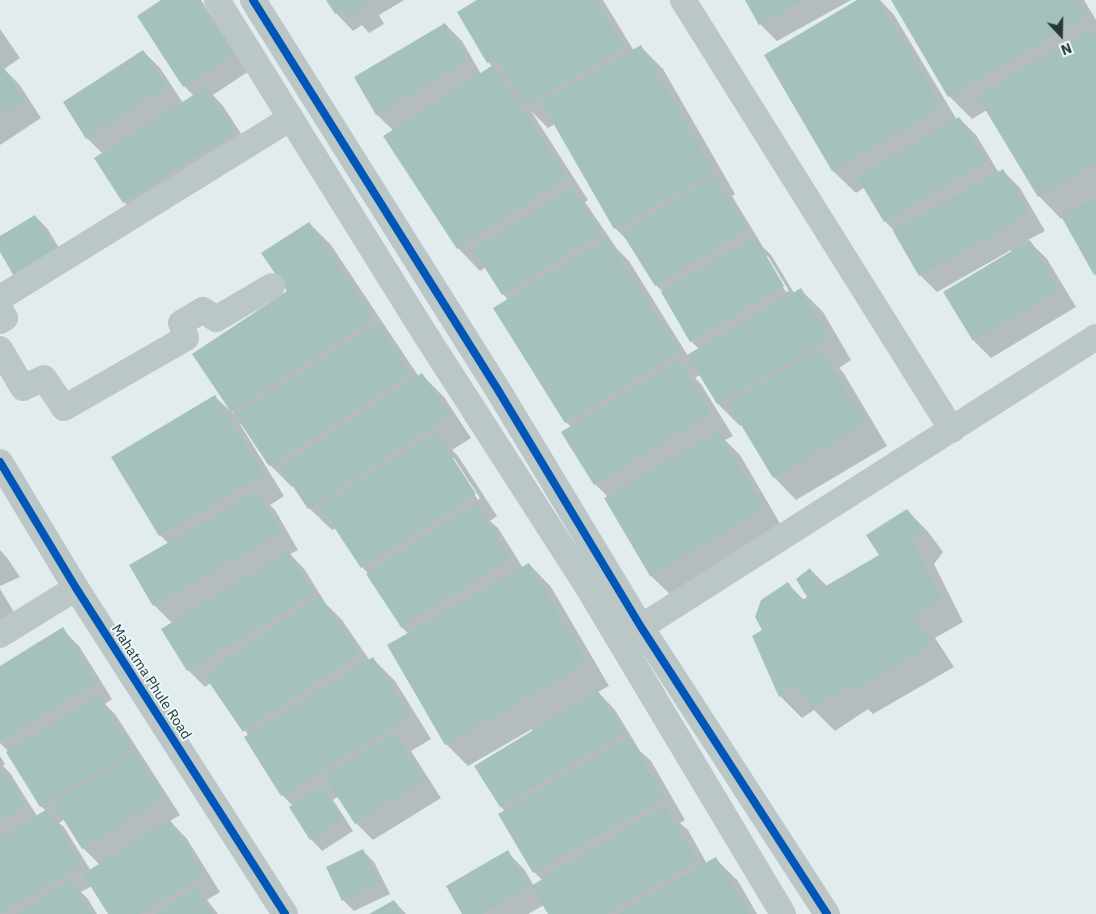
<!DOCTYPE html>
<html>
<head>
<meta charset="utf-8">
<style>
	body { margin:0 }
	#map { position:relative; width:1096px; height:914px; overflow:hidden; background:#e2ecee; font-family:"IBM Plex Sans",sans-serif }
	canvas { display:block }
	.north { position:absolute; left:1036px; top:10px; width:50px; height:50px; -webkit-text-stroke:4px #eaf8fa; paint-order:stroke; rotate:159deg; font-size:14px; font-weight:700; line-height:20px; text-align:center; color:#293836 }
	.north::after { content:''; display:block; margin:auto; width:18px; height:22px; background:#293836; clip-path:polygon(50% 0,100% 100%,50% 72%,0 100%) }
</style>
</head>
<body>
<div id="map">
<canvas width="1096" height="914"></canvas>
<div class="north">N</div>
</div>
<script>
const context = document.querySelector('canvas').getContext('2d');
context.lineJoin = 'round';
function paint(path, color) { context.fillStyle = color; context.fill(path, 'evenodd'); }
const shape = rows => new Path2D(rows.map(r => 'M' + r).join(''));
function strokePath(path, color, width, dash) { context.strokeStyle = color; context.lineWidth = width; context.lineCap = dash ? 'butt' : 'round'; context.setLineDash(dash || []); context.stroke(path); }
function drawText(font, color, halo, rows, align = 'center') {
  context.font = font + ' "IBM Plex Sans",sans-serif'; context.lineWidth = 4; context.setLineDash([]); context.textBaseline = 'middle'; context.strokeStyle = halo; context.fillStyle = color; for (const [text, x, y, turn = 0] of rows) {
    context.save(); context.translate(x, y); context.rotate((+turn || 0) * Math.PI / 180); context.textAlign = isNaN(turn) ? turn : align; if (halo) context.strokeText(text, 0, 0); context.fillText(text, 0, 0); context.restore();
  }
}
paint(shape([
	[164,0,201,0,249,71,213,95,223,106,251,149,141,219,124,202,103,154,87,138,143,51,160,68,183,103,194,96,184,86],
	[328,0,404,0,379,15,384,24,369,33,362,25,353,31,336,13],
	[479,0,603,0,634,51,641,47,663,69,735,194,732,196,763,247,771,255,794,293,800,289,823,312,851,360,839,368,843,372,887,446,796,500,774,477,743,424,740,426,718,404,701,374,695,378,701,384,733,436,725,440,740,455,785,532,674,598,651,576,606,498,608,497,595,484,571,427,566,422,508,300,503,294,486,267,480,271,458,248,394,131,376,114,445,24,462,41,481,74,493,67,488,62,459,12],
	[531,111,548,128,555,124,615,228,629,242,656,285,663,292,691,341,699,349,688,356,629,261,617,249,585,202,588,200],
	[765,256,768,256,789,291,786,292],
	[746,0,851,0,777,41,760,24],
	[859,0,880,0,894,15,957,120,959,118,976,135,999,173,1003,171,1020,188,1045,231,1028,240,1047,259,1076,307,991,358,974,341,1013,252,1011,250,937,292,920,275,894,231,885,221,865,187,856,193,833,171,765,56],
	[892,0,1084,0,1096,20,1096,275,1063,217,1061,219,1039,196,987,110,972,119,949,96],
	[0,29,20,58,4,69,19,84,41,118,0,145],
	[35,216,47,228,69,264,0,250,0,237],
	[309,223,331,245,419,377,422,375,444,397,471,438,452,450,458,456,497,516,490,521,498,528,523,568,529,564,551,587,609,686,598,692,615,710,640,751,651,761,685,820,680,823,688,830,707,864,716,859,738,881,757,914,549,914,544,905,528,914,464,914,507,852,524,869,534,886,543,881,534,872,500,814,505,811,501,807,476,766,533,731,532,729,468,766,446,744,409,634,401,627,369,574,362,567,336,528,332,530,309,508,294,486,292,487,270,465,242,423,240,424,284,496,270,505,275,510,298,550,290,554,305,570,326,604,342,620,370,661,373,659,395,681,431,739,411,751,441,798,373,840,356,823,339,796,333,800,353,831,322,851,311,839,293,806,282,795,249,736,211,683,205,687,188,670,172,623,154,605,169,544,160,535,215,397,234,414,194,354,289,292],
	[451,458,454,458,480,498,478,500],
	[907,510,929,533,943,552,934,564,963,622,935,638,954,667,873,714,868,709,835,731,814,710,802,718,780,696,764,630,788,584,804,600,809,597,810,569,828,587,881,556],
	[0,550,8,559,20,577,0,586],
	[0,589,14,612,0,621],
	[62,629,79,646,112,699,105,704,115,714,180,815,170,821,187,839,220,892,207,900,218,914,109,914,92,886,81,892,88,899,97,914,0,914,0,756,5,764,3,766,10,773,37,816,46,811,41,806,9,752,0,743,0,667],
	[65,819,83,848,100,865,91,871,64,827,59,823],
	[362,850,374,862,390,894,354,911,343,900],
	[394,901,406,914,371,914]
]), '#0003');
paint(shape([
	[161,0,197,0,233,54,183,87,137,16],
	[326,0,364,0,368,6,351,16,346,8,335,14],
	[477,0,595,0,624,48,525,106,496,58,487,63,457,12],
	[745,0,804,0,759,25],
	[857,0,878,0,942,107,832,171,764,55],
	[891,0,1076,0,1086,16,948,97],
	[445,23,468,60,376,115,354,77],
	[1091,28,1096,36,1096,163,1038,197,977,96],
	[641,45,714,172,614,229,541,102],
	[143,50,167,86,86,139,63,102],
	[2,65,25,100,0,117,0,67],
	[493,65,567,177,457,249,383,136],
	[206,87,235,132,123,203,94,158],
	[959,117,986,161,884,222,857,177],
	[1003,169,1029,214,919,276,893,231],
	[714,176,747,229,655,286,622,233],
	[572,187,601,233,502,295,473,249],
	[1096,197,1096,274,1094,275,1061,216],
	[35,215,58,252,15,278,0,252,0,236],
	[309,222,373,318,231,412,192,354,287,291,261,253],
	[755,236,784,286,690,342,661,292],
	[607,238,679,352,565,423,493,308],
	[1030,240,1059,290,973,341,943,292],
	[801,288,830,338,717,404,687,355],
	[377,323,410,374,269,466,235,415],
	[820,348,866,423,773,478,728,403],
	[679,360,711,413,594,485,561,432],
	[422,373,450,415,308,509,280,467],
	[215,395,263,474,159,536,111,457],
	[718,431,764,509,650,576,604,498],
	[436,432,476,494,361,568,320,506],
	[258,491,281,532,153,606,129,565],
	[476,504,510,558,401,627,366,574],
	[907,509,921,528,913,541,942,599,914,616,933,645,850,692,848,686,812,709,796,685,779,697,752,636,762,630,755,617,761,600,788,582,801,601,807,597,796,579,810,568,819,590,879,555,866,535],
	[288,551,314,593,187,671,161,629],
	[529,563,587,663,445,745,387,645],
	[320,596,359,653,243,732,204,675],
	[63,627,96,682,0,741,0,666],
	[373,657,410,716,281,796,244,737],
	[598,691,624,733,500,807,474,766],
	[98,696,132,750,40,807,6,752],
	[394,732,424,780,355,824,324,776],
	[629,737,664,797,533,873,498,814],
	[135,752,164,798,82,849,53,803],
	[0,766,25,805,0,821],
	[322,786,343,820,310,840,289,807],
	[665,806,697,860,607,914,548,914,531,886],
	[47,809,81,865,0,914,0,838],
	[170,820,204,874,139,914,108,914,83,874],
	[363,849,379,882,342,901,326,867],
	[508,850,529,887,482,914,462,914,446,886],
	[716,857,749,914,617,914],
	[71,880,92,914,17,914],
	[197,888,213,914,156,914],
	[394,900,402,914,369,914]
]), '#a4c1bd');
strokePath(shape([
	[217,0,425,334,587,586,783,914],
	[253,0,498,390,641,627,827,914],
	[683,0,952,430],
	[0,298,291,118],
	[0,310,5,318,0,321],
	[0,349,23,388,44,378,64,408,186,338,181,323,203,310,216,319,272,286],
	[0,462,76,588,285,914],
	[641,627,1096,337],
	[0,635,76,588]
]), '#bbc6c7', 26);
strokePath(shape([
	[253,0,498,390,641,627,827,914],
	[0,462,76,588,285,914]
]), '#0057b8', 8);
drawText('14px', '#293836', '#eaf8fa', [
	["Mahatma Phule Road",151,682,57]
]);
</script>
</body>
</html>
